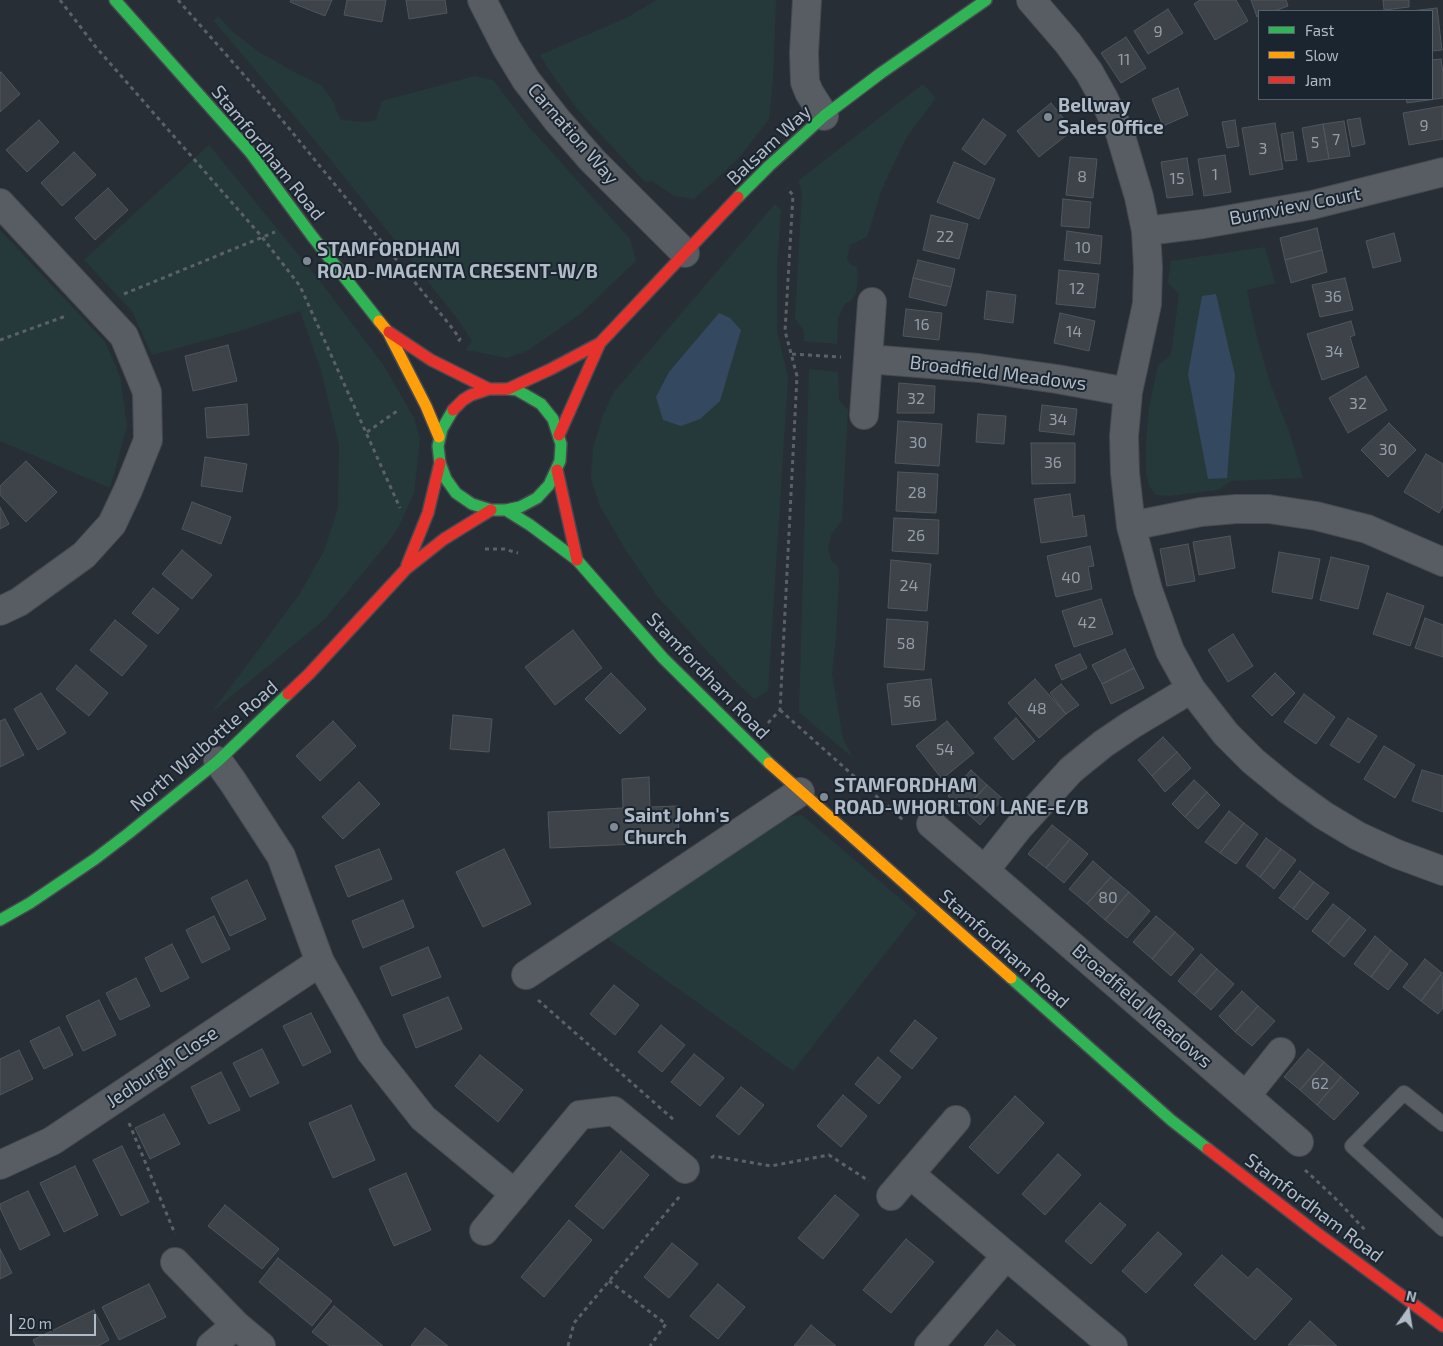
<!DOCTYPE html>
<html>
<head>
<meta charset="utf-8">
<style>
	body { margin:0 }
	#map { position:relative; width:1443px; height:1346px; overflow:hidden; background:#282e35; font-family:"Exo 2",sans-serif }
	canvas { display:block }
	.legend { position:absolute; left:1258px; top:10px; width:175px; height:90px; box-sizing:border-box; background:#1b2530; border:1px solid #57616c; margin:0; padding:6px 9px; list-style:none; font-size:15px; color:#b1bbc7 }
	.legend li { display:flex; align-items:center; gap:10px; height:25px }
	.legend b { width:25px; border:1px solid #57616c }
	.north { position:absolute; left:1383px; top:1286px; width:50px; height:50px; -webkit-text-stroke:4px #1b2530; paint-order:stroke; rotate:13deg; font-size:14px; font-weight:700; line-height:20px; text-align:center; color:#b1bbc7 }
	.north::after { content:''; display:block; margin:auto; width:18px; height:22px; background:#b1bbc7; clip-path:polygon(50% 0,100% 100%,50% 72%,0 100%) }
	.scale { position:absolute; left:10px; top:1314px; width:86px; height:22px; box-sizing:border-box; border:2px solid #b1bbc7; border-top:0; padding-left:6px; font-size:15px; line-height:18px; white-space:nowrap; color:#b1bbc7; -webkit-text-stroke:4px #1b2530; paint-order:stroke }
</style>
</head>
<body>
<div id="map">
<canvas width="1443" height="1346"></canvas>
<ul class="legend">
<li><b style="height:6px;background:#30b455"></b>Fast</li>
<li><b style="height:6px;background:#ff9f0a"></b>Slow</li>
<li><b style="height:6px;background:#e5322d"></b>Jam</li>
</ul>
<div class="north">N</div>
<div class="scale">20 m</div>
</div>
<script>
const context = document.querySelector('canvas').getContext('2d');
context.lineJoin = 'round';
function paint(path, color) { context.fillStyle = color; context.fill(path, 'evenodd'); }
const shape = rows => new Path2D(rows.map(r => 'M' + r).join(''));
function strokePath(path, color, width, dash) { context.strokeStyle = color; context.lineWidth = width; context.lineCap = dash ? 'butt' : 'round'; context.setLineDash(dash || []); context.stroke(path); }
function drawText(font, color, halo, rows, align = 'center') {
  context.font = font + ' "Exo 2",sans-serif'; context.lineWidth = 4; context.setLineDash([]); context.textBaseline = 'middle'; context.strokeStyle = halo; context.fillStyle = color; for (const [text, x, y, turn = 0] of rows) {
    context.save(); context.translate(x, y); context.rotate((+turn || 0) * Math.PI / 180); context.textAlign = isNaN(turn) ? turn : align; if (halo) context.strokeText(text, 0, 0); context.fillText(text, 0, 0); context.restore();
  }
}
paint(shape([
	[657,0,776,0,773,80,769,119,738,159,694,199,674,196,652,181,645,182,578,110,552,74,540,55,626,18],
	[218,16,233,32,259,52,298,74,321,85,331,98,341,120,365,122,376,120,382,101,475,76,493,80,528,126,630,239,636,261,579,315,527,351,507,358,466,350,472,341,457,318,318,144,214,21],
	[923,84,936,98,906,138,881,191,867,237,850,245,847,258,850,264,857,267,858,278,856,293,851,301,845,303,838,318,837,344,804,341,804,331,795,319,802,192,798,181],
	[209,145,323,285,384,366,414,418,420,439,414,493,399,526,389,541,325,619,212,712,299,595,324,551,338,508,339,445,321,370,300,311,243,330,152,355,132,311,84,260],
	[775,204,781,210,777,264,777,331,788,377,768,691,754,699,731,677,657,596,625,549,600,506,591,479,593,448,603,415,614,392],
	[0,230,105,342,120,376,127,426,110,488,0,441],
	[1265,247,1275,283,1247,290,1257,338,1271,386,1289,431,1303,478,1231,481,1218,490,1169,496,1156,495,1149,486,1146,472,1146,443,1149,407,1158,365,1171,355,1179,294,1168,283,1171,261],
	[809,369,838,372,839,400,848,410,842,520,831,535,828,549,831,560,838,567,839,578,836,636,832,674,843,739,853,758,799,712],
	[802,815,917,913,793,1071,603,935,777,818]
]), '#25393b');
paint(shape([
	[1216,294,1235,375,1227,478,1208,479,1188,374,1202,296],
	[719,313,730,318,741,330,720,401,700,419,681,426,663,420,656,397,669,372]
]), '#34485f');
const building = shape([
	[291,0,332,0,325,16,290,2,291,0],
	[347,0,386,0,382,22,344,15,347,0],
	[406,0,445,0,447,13,409,19,406,0],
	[1200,0,1236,0,1248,21,1215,40,1194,4,1200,0],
	[1251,0,1286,0,1288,6,1274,11,1259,11,1259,16,1257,17,1251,0],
	[1383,0,1409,0,1409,7,1384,10,1383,0],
	[1437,8,1442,50,1432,51,1432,11,1411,11,1437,8],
	[1168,9,1183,33,1148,54,1134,31,1168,9],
	[1126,37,1146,68,1121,83,1101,53,1126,37],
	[1441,59,1443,73,1443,98,1407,103,1406,99,1432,99,1432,60,1441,59],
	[1,72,20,94,0,112,0,73,1,72],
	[1178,88,1188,115,1163,126,1152,99,1178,88],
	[1051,103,1073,130,1039,157,1017,131,1051,103],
	[1443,106,1443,139,1409,145,1403,113,1443,106],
	[1360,118,1365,144,1352,147,1347,120,1360,118],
	[983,119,1006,135,985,165,962,149,983,119],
	[39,120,59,142,27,172,6,150,39,120],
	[1235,120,1239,146,1227,148,1222,122,1235,120],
	[1344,121,1350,156,1329,159,1323,124,1344,121],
	[1275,123,1283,169,1250,175,1242,128,1275,123],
	[1323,124,1329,159,1308,162,1302,128,1323,124],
	[1293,132,1297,160,1285,161,1281,134,1293,132],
	[74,152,96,175,62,206,41,183,74,152],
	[1225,155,1231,192,1204,196,1198,159,1225,155],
	[1070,157,1097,159,1093,198,1066,195,1070,157],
	[1187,158,1193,195,1167,198,1161,162,1187,158],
	[954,162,995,179,979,219,937,202,954,162],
	[108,188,128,210,95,240,75,218,108,188],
	[1063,199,1091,202,1089,228,1061,226,1063,199],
	[931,215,968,224,959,259,923,250,931,215],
	[1317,228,1322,250,1285,260,1280,238,1317,228],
	[1067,231,1102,236,1100,264,1064,260,1067,231],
	[1394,233,1401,261,1373,268,1366,241,1394,233],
	[1322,250,1327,272,1291,283,1285,260,1322,250],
	[918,260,955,269,951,287,913,278,918,260],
	[1059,270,1099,274,1095,308,1056,304,1059,270],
	[913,278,951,287,946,306,909,297,913,278],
	[1345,278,1353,310,1320,317,1312,285,1345,278],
	[987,291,1016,295,1013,323,984,319,987,291],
	[906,309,942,313,939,340,903,336,906,309],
	[1060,313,1095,321,1089,351,1054,343,1060,313],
	[1351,321,1355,335,1350,337,1359,367,1322,380,1307,334,1351,321],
	[228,345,237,381,193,391,185,356,228,345],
	[1366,376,1387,410,1348,433,1329,398,1366,376],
	[899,383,935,386,934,413,897,413,899,383],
	[247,404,249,435,207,438,205,408,247,404],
	[1042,405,1077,409,1074,435,1039,431,1042,405],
	[978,414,1006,416,1004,444,976,442,978,414],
	[898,421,942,424,939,466,895,463,898,421],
	[1389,423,1416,450,1388,477,1361,450,1389,423],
	[1031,443,1075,443,1075,483,1032,484,1031,443],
	[1426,454,1443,464,1443,506,1439,513,1404,492,1426,454],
	[205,457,247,464,242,492,201,486,205,457],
	[26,461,57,492,26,522,0,495,0,486,26,461],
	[898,472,938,474,936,513,896,511,898,472],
	[1070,494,1073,517,1084,515,1087,536,1041,543,1034,499,1070,494],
	[192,502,231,517,221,544,182,529,192,502],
	[0,507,9,524,0,529,0,507],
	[894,518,939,520,938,554,892,551,894,518],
	[1230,536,1235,568,1199,575,1193,542,1230,536],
	[1188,544,1195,581,1167,586,1160,549,1188,544],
	[1090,546,1094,566,1088,567,1092,589,1056,597,1047,556,1090,546],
	[182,550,212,575,192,599,162,574,182,550],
	[1279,552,1320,559,1312,599,1272,592,1279,552],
	[1331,557,1369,566,1358,609,1320,600,1331,557],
	[891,560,931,564,927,611,888,608,891,560],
	[153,588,179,609,158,634,132,613,153,588],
	[1387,593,1424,606,1410,646,1373,634,1387,593],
	[1101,599,1113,634,1074,647,1062,611,1101,599],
	[1425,618,1443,625,1443,657,1415,648,1425,618],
	[887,619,928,622,924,670,884,667,887,619],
	[115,620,147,646,122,676,90,650,115,620],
	[573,630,602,668,555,705,525,667,573,630],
	[1233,634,1253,666,1228,682,1208,650,1233,634],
	[1125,649,1134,668,1102,684,1092,665,1125,649],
	[1080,654,1087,668,1062,680,1055,665,1080,654],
	[76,665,108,693,89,716,56,689,76,665],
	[1134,668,1144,688,1111,704,1102,684,1134,668],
	[611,673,646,709,620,734,585,699,611,673],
	[1275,673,1295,693,1272,716,1252,696,1275,673],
	[931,679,936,720,892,725,887,684,931,679],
	[1035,679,1066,714,1039,738,1008,703,1035,679],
	[1061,684,1079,705,1066,714,1050,693,1061,684],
	[41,693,66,733,38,750,14,709,41,693],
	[1304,694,1335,717,1316,744,1284,722,1304,694],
	[453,715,492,719,489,752,450,749,453,715],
	[1016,718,1035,741,1013,760,994,738,1016,718],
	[1348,718,1377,736,1359,763,1330,745,1348,718],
	[5,719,24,755,0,767,0,721,5,719],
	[333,721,356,746,320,781,296,756,333,721],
	[947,721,974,753,942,779,916,746,947,721],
	[1163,737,1177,752,1152,776,1138,760,1163,737],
	[1384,746,1415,765,1395,798,1364,779,1384,746],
	[1177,752,1191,768,1165,792,1152,776,1177,752],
	[971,770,987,785,964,810,948,796,971,770],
	[1422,770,1443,776,1443,812,1412,801,1422,770],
	[649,777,650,807,678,806,679,842,550,848,548,812,623,808,622,779,649,777],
	[1194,780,1207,792,1185,817,1172,804,1194,780],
	[359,782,380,804,343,839,322,817,359,782],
	[987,785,1003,799,980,825,964,810,987,785],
	[1207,792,1220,805,1198,829,1185,817,1207,792],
	[1229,811,1244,823,1220,853,1205,842,1229,811],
	[1244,823,1258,834,1236,864,1220,853,1244,823],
	[1052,825,1070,839,1046,868,1028,854,1052,825],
	[1266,838,1281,849,1260,877,1246,866,1266,838],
	[1070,839,1088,854,1064,883,1046,868,1070,839],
	[379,849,392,879,348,897,335,866,379,849],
	[504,849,531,904,483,927,456,872,504,849],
	[1281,849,1296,860,1274,889,1260,877,1281,849],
	[1093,861,1111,877,1087,904,1069,889,1093,861],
	[1300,871,1314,882,1293,909,1279,898,1300,871],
	[1111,877,1129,892,1105,920,1087,904,1111,877],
	[247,880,266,919,230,936,211,898,247,880],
	[1314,882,1329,893,1307,920,1293,909,1314,882],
	[1129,892,1150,911,1127,938,1105,920,1129,892],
	[403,900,414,927,363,948,352,921,403,900],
	[1333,904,1350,917,1328,944,1312,931,1333,904],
	[214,916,230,949,202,963,186,930,214,916],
	[1156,916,1175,932,1152,959,1133,942,1156,916],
	[1350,917,1366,930,1344,957,1328,944,1350,917],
	[1175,932,1194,949,1171,976,1152,959,1175,932],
	[1375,936,1391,950,1371,977,1354,964,1375,936],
	[172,944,189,978,161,992,145,958,172,944],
	[428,947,441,977,392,996,380,967,428,947],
	[1391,950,1408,964,1388,990,1371,977,1391,950],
	[1201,954,1217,969,1194,995,1178,981,1201,954],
	[1425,959,1442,973,1421,1001,1403,987,1425,959],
	[1217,969,1234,984,1211,1010,1194,995,1217,969],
	[1442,973,1443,1008,1438,1014,1421,1001,1442,973],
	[136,978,150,1006,120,1020,106,993,136,978],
	[614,985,639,1005,615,1035,590,1014,614,985],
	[1242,991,1258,1006,1235,1032,1219,1016,1242,991],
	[448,997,462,1029,416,1048,403,1015,448,997],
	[99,1000,116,1035,83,1051,66,1016,99,1000],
	[1258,1006,1275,1021,1252,1046,1235,1032,1258,1006],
	[311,1013,331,1052,303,1066,283,1026,311,1013],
	[915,1020,937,1038,912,1069,890,1051,915,1020],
	[661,1025,685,1045,662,1072,638,1052,661,1025],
	[59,1027,73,1055,44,1069,30,1041,59,1027],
	[262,1049,279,1083,250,1097,233,1063,262,1049],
	[1308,1049,1324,1062,1300,1090,1284,1077,1308,1049],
	[19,1050,33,1079,0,1095,0,1059,19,1050],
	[694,1054,724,1078,700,1106,671,1082,694,1054],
	[480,1055,523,1090,498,1122,455,1086,480,1055],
	[878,1057,901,1077,879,1104,855,1084,878,1057],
	[1324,1062,1341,1077,1317,1105,1300,1090,1324,1062],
	[221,1072,240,1110,209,1124,191,1087,221,1072],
	[1341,1077,1359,1093,1334,1120,1317,1105,1341,1077],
	[741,1087,764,1105,739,1135,716,1116,741,1087],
	[843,1095,867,1116,841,1147,817,1126,843,1095],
	[1015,1096,1044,1123,998,1174,969,1147,1015,1096],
	[351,1105,375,1160,333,1178,309,1123,351,1105],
	[164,1114,180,1144,150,1159,135,1128,164,1114],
	[122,1146,149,1202,121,1216,93,1160,122,1146],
	[621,1151,649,1175,603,1229,575,1206,621,1151],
	[1058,1154,1081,1175,1045,1215,1022,1194,1058,1154],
	[75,1166,98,1215,64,1232,40,1183,75,1166],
	[406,1173,431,1230,394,1246,369,1189,406,1173],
	[28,1191,50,1235,20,1250,0,1208,0,1204,28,1191],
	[835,1195,859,1215,823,1259,798,1238,835,1195],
	[1100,1203,1126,1225,1091,1264,1065,1241,1100,1203],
	[225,1205,279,1249,262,1269,208,1226,225,1205],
	[569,1220,592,1240,544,1297,521,1277,569,1220],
	[1158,1232,1182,1254,1146,1293,1122,1271,1158,1232],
	[906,1239,934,1262,891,1313,863,1290,906,1239],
	[672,1243,698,1264,669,1298,644,1277,672,1243],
	[0,1249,12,1273,0,1279,0,1249],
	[1222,1255,1248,1278,1257,1268,1292,1299,1255,1340,1194,1285,1222,1255],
	[278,1258,332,1301,312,1326,259,1282,278,1258],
	[149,1284,166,1317,119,1340,102,1307,149,1284],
	[718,1284,745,1307,718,1339,690,1316,718,1284],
	[334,1306,383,1346,330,1346,312,1332,334,1306],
	[94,1310,109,1340,98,1346,36,1346,33,1340,94,1310],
	[1310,1321,1337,1346,1288,1345,1310,1321],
	[811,1325,836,1346,794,1346,811,1325],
	[425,1328,448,1346,411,1346,425,1328],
	[997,1330,1016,1346,984,1346,997,1330]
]);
paint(building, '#3d4349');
strokePath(building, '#50565d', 1);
const lane = shape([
	[1443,1124,1404,1093,1352,1146,1443,1229]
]);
const street = shape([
	[482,0,506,47,526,80,557,120,592,160,685,253],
	[807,0,804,53,805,82,809,92,824,116],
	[1031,0,1068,43,1089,72,1103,97,1120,133,1139,197,1146,231,1148,267,1147,304,1128,392,1124,436,1125,473,1131,526,1138,552,1148,590,1170,651,1191,689,1226,734,1253,761,1287,789,1323,815,1358,836,1397,854,1443,871],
	[0,203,124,336,147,392,148,440,128,490,112,524,84,555,19,602,0,611],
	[1146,231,1203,224,1312,205,1443,172],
	[868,359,979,368,1057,379,1128,392],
	[864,415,872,302],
	[1131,526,1201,512,1236,509,1269,509,1316,516,1367,529,1443,562],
	[218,761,233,782,281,856,320,962,371,1052,423,1118,515,1194],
	[931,824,1299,1142],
	[985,870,1019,827,1071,770,1103,744,1131,725,1191,689],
	[526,975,800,792],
	[1246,1096,1281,1052],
	[0,1165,52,1141,320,962],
	[910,1174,1113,1346],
	[891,1196,956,1120],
	[484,1231,580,1115,614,1111,685,1169],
	[175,1262,236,1325,261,1346],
	[211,1346,236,1325],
	[929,1346,1006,1256]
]);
const fast = shape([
	[115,0,250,152,312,236,379,321],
	[738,197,769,166,824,116,881,73,986,0],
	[453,410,442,429,438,446,440,463,446,479,456,493,472,504,491,510,506,510,520,507,537,498,549,485,560,461,561,444,553,419,541,404,517,390,508,389],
	[506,510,530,525,577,560,663,658,769,763],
	[0,920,30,903,95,859,129,833,218,761,288,694],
	[1011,978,1171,1120,1208,1149]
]);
const slow = shape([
	[379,321,388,332,426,406,439,437],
	[769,763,1011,978]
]);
const jam = shape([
	[389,332,431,360,489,389],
	[453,410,463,400,471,395,489,389,508,389,551,369,600,343],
	[559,435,600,343,738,197],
	[557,470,577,560],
	[407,565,428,513,440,463],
	[288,694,309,674,406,569,444,539,491,510],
	[1208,1149,1317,1233,1443,1326]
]);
strokePath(lane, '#464a50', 16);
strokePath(street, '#464a50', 30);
strokePath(fast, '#464a50', 14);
strokePath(slow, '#464a50', 14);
strokePath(jam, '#464a50', 14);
strokePath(shape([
	[60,0,95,46,262,237,300,286,400,508],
	[178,0,265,99,449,324,460,339,458,342],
	[124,294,275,232],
	[0,340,66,316],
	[792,354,841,357],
	[367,432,397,411],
	[485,549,504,549,518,553],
	[780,710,903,820],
	[768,723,780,710,797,376,785,331,793,195,787,188],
	[538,1000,674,1120],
	[129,1123,175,1234],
	[711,1158,714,1156,771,1166,829,1155,869,1181],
	[1305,1170,1334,1197,1366,1231],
	[609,1281,666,1324,650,1346],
	[568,1346,574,1323,680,1196]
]), '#5b6167', 3, [4, 4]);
strokePath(lane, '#585c63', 14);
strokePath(street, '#585c63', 28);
strokePath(fast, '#30b455', 11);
strokePath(slow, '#ff9f0a', 11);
strokePath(jam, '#e5322d', 11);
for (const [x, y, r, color] of [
	[1048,117,5,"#818a94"],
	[307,261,5,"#818a94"],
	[824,797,5,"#818a94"],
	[614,827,5,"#818a94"]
]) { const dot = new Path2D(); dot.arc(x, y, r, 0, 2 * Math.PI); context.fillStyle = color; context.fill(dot); strokePath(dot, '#1b2530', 2); }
drawText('16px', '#949da8', null, [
	["9",1158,32],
	["11",1124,60],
	["9",1424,126],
	["7",1336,140],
	["5",1315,143],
	["3",1263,149],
	["1",1215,175],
	["8",1082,177],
	["15",1177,179],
	["22",945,237],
	["10",1083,248],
	["12",1077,289],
	["36",1333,297],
	["16",922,325],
	["14",1074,332],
	["34",1334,352],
	["32",916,399],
	["32",1358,404],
	["34",1058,420],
	["30",918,443],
	["30",1388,450],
	["36",1053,463],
	["28",917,493],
	["26",916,536],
	["40",1071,578],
	["24",909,586],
	["42",1087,623],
	["58",906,644],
	["56",912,702],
	["48",1037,709],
	["54",945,750],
	["80",1108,898],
	["62",1320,1084]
]);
drawText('bold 19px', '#b1bbc7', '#1b2530', [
	["Bellway",1058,106],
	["Sales Office",1058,128],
	["STAMFORDHAM",317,250],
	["ROAD-MAGENTA CRESENT-W/B",317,272],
	["STAMFORDHAM",834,786],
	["ROAD-WHORLTON LANE-E/B",834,808],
	["Saint John's",624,816],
	["Church",624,838]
], 'left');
drawText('19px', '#b1bbc7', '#1b2530', [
	["Carnation Way",573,134,49],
	["Balsam Way",769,145,-43],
	["Stamfordham Road",268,153,51],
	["Burnview Court",1295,206,-11],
	["Broadfield Meadows",998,373,7],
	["Stamfordham Road",708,676,46],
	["North Walbottle Road",204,746,-41],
	["Stamfordham Road",1004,949,42],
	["Broadfield Meadows",1142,1006,41],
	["Jedburgh Close",162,1067,-34],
	["Stamfordham Road",1314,1208,37]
]);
</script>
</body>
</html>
